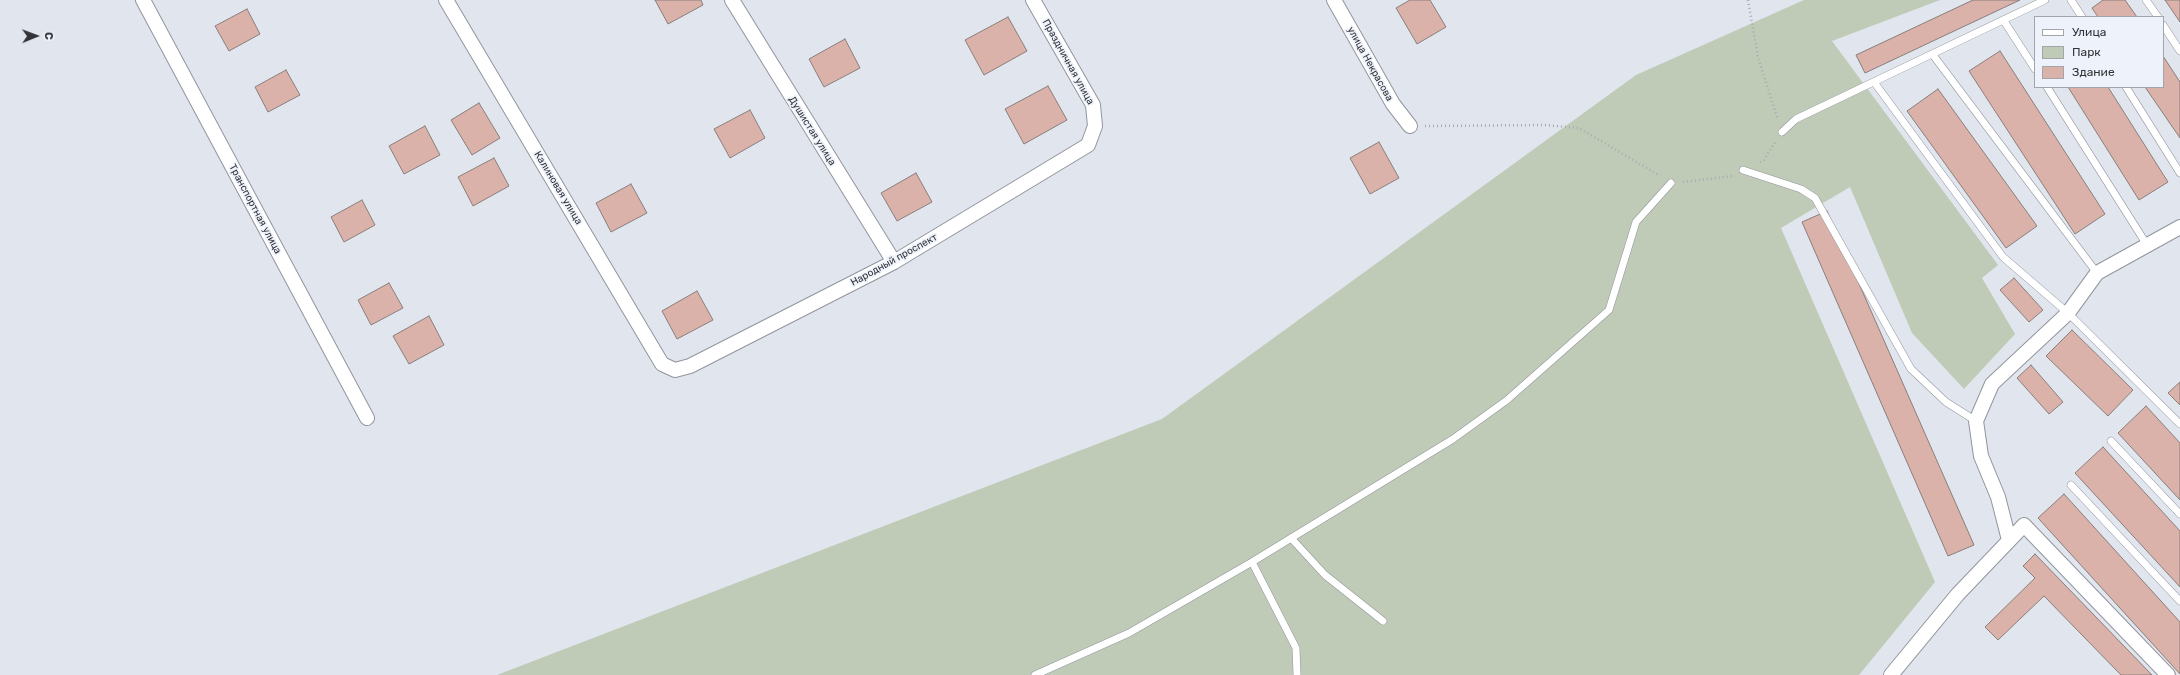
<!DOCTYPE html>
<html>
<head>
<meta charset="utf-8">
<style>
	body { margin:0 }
	#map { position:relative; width:2180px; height:675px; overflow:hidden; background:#e1e5ee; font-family:Rubik,sans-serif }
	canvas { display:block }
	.legend { position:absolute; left:2034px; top:16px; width:130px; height:72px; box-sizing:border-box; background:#eef2fb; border:1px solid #a2a6ac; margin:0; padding:5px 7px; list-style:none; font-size:12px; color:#313336 }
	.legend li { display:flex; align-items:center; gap:8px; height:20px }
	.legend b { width:20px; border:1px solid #a2a6ac }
	.north { position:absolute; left:16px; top:16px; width:40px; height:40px; -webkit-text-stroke:3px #eef2fb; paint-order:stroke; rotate:89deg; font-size:11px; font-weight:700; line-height:16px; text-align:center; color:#313336 }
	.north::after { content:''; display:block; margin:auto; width:14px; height:18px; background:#313336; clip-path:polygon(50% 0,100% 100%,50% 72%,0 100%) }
</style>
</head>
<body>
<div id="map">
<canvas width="2180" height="675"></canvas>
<ul class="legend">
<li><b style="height:5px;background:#fff"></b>Улица</li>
<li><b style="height:11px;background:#bfcbb7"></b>Парк</li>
<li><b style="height:11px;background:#dbb2aa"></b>Здание</li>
</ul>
<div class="north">С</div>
</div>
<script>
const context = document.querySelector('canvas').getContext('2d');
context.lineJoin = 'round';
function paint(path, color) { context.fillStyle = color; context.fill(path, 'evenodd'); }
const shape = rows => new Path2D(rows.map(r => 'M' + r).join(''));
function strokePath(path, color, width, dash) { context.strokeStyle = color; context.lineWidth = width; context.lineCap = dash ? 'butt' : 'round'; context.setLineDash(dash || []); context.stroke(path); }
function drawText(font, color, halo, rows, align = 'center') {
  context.font = font + ' Rubik,sans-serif'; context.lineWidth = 3.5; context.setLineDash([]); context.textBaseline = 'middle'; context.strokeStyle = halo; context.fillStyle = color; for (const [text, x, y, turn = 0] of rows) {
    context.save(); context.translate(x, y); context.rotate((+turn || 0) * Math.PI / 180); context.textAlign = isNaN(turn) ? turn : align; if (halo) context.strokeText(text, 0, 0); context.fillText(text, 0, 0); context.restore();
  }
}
paint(shape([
	[1804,0,1940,0,1832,41,1998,265,1982,278,2015,334,1964,389,1912,333,1850,187,1781,228,1935,582,1859,675,497,675,1162,419,1636,75]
]), '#bfcbb7');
const building = shape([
	[655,0,701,0,703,5,668,24,655,0],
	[1410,0,1430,0,1446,27,1417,44,1396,8,1410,0],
	[1973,0,2020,0,1865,73,1856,55,1973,0],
	[2103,0,2125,0,2137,17,2098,17,2092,8,2103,0],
	[2165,0,2180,0,2180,22,2165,0],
	[247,9,260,34,229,51,215,26,247,9],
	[1008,17,1027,51,984,75,965,40,1008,17],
	[845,39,860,68,824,87,809,59,845,39],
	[2000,51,2105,214,2075,234,1969,71,2000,51],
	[2163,56,2180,82,2180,138,2145,87,2163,87,2163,56],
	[286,70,300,95,268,112,255,87,286,70],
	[1048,86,1067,120,1024,144,1005,109,1048,86],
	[2068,87,2108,87,2168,182,2139,200,2068,87],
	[1938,89,2037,226,2006,248,1907,111,1938,89],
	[479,103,500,138,472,155,451,120,479,103],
	[750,110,765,138,730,158,714,129,750,110],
	[425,126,440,155,404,174,389,146,425,126],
	[1379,142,1399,178,1370,194,1350,158,1379,142],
	[494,158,509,186,473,206,458,177,494,158],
	[916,173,932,202,897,221,881,193,916,173],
	[631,184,647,213,611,232,596,203,631,184],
	[362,200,375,225,344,242,331,217,362,200],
	[1827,211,1974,545,1948,556,1802,222,1827,211],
	[2014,278,2043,310,2029,322,2000,290,2014,278],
	[389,283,403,308,371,325,358,300,389,283],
	[697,291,713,320,677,339,662,311,697,291],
	[429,316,444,345,409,364,393,336,429,316],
	[2072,330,2133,390,2108,416,2046,356,2072,330],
	[2031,365,2063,402,2049,414,2017,378,2031,365],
	[2180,382,2180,405,2168,393,2180,382],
	[2146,406,2180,443,2180,500,2118,433,2146,406],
	[2103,447,2180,531,2180,587,2075,473,2103,447],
	[2064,494,2180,622,2180,674,2038,518,2064,494],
	[2035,554,2152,675,2121,675,2044,596,1998,640,1985,627,2035,578,2023,566,2035,554]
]);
paint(building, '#dbb2aa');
strokePath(building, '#887e7c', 1);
const lane = shape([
	[2071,0,2082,17],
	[2146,0,2158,17],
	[2004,21,2035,69],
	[2163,25,2180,51],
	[1933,55,2097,273],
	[1874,82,2003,257,2068,313,2180,424],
	[2047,87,2147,245],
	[2126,87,2180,173],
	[1782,132,1796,119,2045,0],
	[1743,170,1801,189,1815,198,1911,369,1946,402,1976,421],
	[2111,441,2180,514],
	[2071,485,2180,601],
	[1291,538,1325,575,1383,621],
	[1252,562,1296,648,1297,675],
	[1035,675,1129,633,1252,562,1453,439,1507,400,1609,310,1636,222,1671,183]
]);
const street = shape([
	[143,0,367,418],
	[446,0,662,364,675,370,690,366,894,262,1088,145,1095,126,1093,105,1033,0],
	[732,0,894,262],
	[1334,0,1393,104,1410,126],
	[2009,540,1998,497,1981,456,1976,421,1992,384,2068,313,2097,273,2180,227],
	[1891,675,1958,594,2024,525,2168,675]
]);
strokePath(lane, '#92959d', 8);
strokePath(street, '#92959d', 16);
strokePath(shape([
	[1748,0,1758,57,1778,120],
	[1425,126,1545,125,1579,128,1660,176],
	[1760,162,1764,160,1776,141],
	[1683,182,1732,176]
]), '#a7aab1', 2.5, [1, 3]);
strokePath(lane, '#fff', 7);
strokePath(street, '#fff', 14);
drawText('10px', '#313336', '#eef2fb', [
	["Праздничная улица",1068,62,61],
	["улица Некрасова",1370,64,61],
	["Душистая улица",812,131,58],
	["Калиновая улица",558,188,59],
	["Транспортная улица",255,209,62],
	["Народный проспект",894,260,-29]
]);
</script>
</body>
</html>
